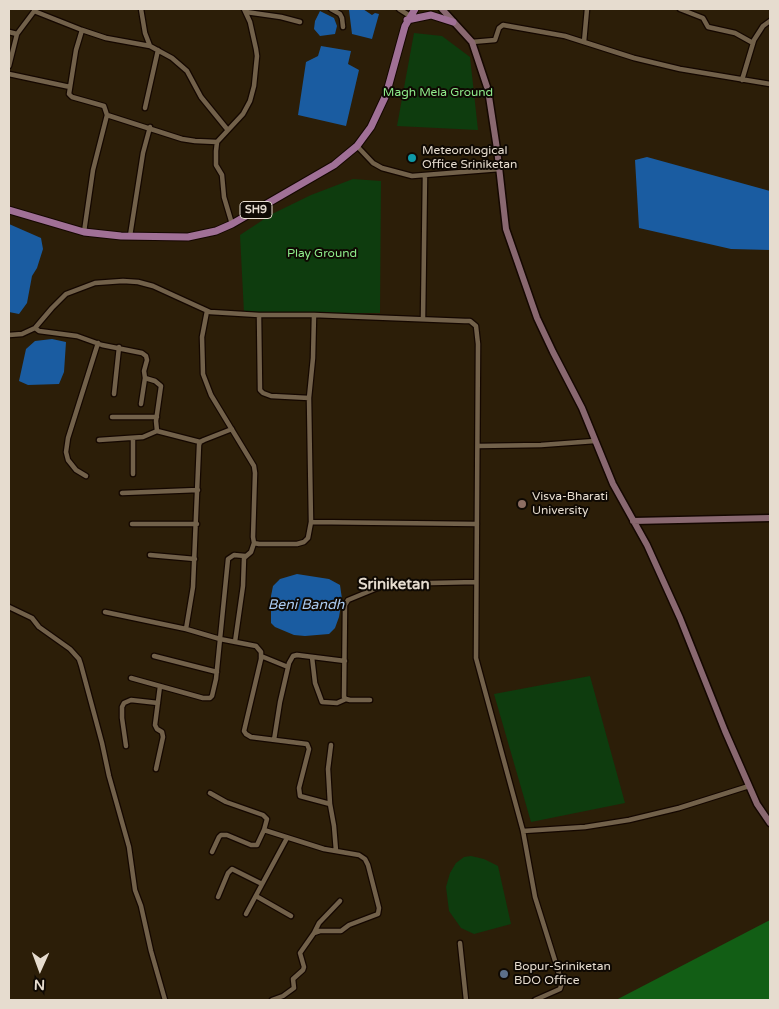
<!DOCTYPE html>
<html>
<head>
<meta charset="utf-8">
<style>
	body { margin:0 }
	#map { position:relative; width:779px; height:1009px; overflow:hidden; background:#2c1e08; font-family:"Varela Round",sans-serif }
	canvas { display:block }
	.frame { position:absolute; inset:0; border:10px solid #e6dccf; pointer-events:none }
	.north { position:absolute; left:15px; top:944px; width:50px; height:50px; -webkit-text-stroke:4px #0f0903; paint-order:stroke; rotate:182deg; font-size:14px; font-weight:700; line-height:20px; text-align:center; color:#e6dccf }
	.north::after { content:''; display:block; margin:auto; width:18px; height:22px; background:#e6dccf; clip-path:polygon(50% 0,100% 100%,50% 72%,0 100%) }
</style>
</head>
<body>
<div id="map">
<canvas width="779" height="1009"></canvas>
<div class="frame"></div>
<div class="north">N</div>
</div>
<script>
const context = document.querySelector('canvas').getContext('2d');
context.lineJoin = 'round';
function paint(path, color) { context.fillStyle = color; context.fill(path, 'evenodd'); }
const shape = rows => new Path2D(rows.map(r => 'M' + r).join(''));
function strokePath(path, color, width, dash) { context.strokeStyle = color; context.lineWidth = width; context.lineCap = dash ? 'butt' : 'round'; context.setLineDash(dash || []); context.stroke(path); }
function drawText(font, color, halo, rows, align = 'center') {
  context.font = font + ' "Varela Round",sans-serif'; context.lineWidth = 4; context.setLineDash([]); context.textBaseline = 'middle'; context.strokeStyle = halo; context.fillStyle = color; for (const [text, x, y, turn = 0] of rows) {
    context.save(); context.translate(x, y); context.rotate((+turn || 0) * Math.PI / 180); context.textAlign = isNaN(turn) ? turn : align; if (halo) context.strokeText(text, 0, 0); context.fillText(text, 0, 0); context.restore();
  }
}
paint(shape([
	[414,33,442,36,470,57,478,130,397,126],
	[353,179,381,181,380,313,244,313,240,235,272,214,311,195],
	[590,676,625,803,531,822,494,694],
	[471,856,484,859,498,866,511,924,474,934,461,928,449,911,446,887,450,873,456,863,464,857]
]), '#0e3c0e');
paint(shape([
	[770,920,770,1000,616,1000]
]), '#125e15');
paint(shape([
	[352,9,363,9,372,15,375,13,379,14,372,39,352,34,349,10],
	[320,11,334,18,337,26,335,34,320,36,314,29,315,21],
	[321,46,351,51,348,64,359,70,346,126,298,115,306,62,318,56],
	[647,157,770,191,770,250,731,249,639,228,635,160],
	[9,224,41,238,43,249,37,268,32,276,27,303,19,314,9,312],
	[52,339,66,342,64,372,59,384,28,385,19,381,26,349,35,341],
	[297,574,329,579,340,585,342,599,339,617,335,628,329,634,305,636,294,635,275,627,271,623,271,596,273,586,280,579]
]), '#1a5ca1');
const street = shape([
	[141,9,145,33,150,46,172,58,187,71,201,97,227,129],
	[331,9,340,14,342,18,343,27],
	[399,9,410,16],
	[680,9,703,18,708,27,735,33,753,43],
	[34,11,82,30,106,38,150,46],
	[246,12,281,17,300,22],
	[82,30,76,50,69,94,72,97,104,106,107,115,93,170,84,232],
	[9,32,17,34],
	[472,42,495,40,499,28,503,25,565,36,634,58,680,69,770,84],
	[584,42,587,9],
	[9,66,17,34,35,10],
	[9,74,70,87],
	[742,80,754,40,763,26,770,21],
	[145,108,158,50],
	[107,115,182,139,195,141,217,142],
	[357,146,373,163,382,168,412,176,500,169],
	[232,224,224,197,222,175,216,165,216,151,217,142,243,114,250,101,254,86,257,56,256,49,250,22,244,9],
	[130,236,143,153,150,127],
	[207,311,202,337,203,374,211,395,254,466,255,473,253,537,254,543,259,544,297,544,304,542,308,538,311,522,309,398,313,358,314,315],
	[259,315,260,390,263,393,271,396,309,398],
	[423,319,425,175],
	[35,328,39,331,77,336,102,345,142,353,146,356,147,360,144,371,145,378,155,381,161,386,156,421,157,431,200,442],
	[9,335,22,334,35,328,52,308,66,294,95,283,123,281,138,282,153,286,210,312,259,315,314,315,465,321,470,321,476,326,478,344,476,658,523,831,535,897,562,983,560,989,535,1000],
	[114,394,119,347],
	[141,404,145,378],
	[112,417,157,417],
	[99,440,143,437,157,431],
	[478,446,541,445,595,441],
	[133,474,133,438],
	[86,476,76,470,68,460,66,452,68,438,98,343],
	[122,493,198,490],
	[311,522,477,524],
	[132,524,197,524],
	[150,555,195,559],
	[9,607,32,618,39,627,70,649,79,659,81,665,102,743,109,776,129,847,135,890,141,906,151,951,165,1000],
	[105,612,186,629,220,639,256,646,261,652,261,659,244,731,246,734,251,737,307,744,309,749,299,788,300,796,330,804],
	[186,629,193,587,199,445,200,442,204,440,232,429],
	[235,642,243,586,244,558,251,552,254,543],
	[154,656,217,672],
	[261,656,288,667],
	[312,657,315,683,322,702,337,703,346,699],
	[131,678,203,698,210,698,212,696,216,679,228,559,234,555,245,556],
	[370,700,350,700,346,699,344,697,345,605,348,600,387,584,476,582],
	[274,740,280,702,289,663,293,656,297,655,345,661],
	[331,745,328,769,330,804,334,826,336,851],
	[126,746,122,718,122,707,124,703,131,700,158,703],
	[156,769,163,737,162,732,157,729,155,725,160,686],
	[210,793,226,802,263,815,267,819,264,830,257,845,251,845,227,835,221,835,219,837,212,852],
	[264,830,324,849,359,855,365,859,368,865,379,908,378,914,349,925,341,931,320,931,314,933,300,953,304,967,303,970,293,979,294,988,283,996,272,1000],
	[523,831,585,827,629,820,679,808,749,786],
	[256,896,291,916],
	[218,897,228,873,232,869,262,884],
	[246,914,287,838],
	[314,933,319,923,340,901],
	[460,943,466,1000]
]);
const secondary = shape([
	[442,9,472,42,488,90,497,149,506,229,537,318,553,352,582,408,613,484,647,545,680,618,725,731,757,804,770,823],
	[633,521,770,518]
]);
const primary = shape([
	[407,20,431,15,453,22],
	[9,210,84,232,121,236,188,237,216,231,232,224,334,165,357,146,371,127,386,95,405,26,415,9]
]);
strokePath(street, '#140700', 7);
strokePath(secondary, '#140700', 9);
strokePath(primary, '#140700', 9);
strokePath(street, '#72614a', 4.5);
strokePath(secondary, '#896870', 6);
strokePath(primary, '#a07096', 7);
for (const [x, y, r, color] of [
	[412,158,5,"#0f9aa8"],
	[522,504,5,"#8d6e63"],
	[504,974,5,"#5c6f8a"]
]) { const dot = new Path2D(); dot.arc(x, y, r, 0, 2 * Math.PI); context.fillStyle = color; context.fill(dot); strokePath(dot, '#0f0903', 2); }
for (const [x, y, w] of [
	[256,210,32]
]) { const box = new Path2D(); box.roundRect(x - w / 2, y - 8.5, w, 17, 4); context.fillStyle = '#0f0903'; context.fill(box); strokePath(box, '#e6dccf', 1); }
drawText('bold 11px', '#e6dccf', null, [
	["SH9",256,210]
]);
drawText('12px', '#8fec8b', '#0f0903', [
	["Magh Mela Ground",438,93],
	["Play Ground",322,254]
]);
drawText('12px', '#e6dccf', '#0f0903', [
	["Meteorological",422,151],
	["Office Sriniketan",422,165],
	["Visva-Bharati",532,497],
	["University",532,511],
	["Bopur-Sriniketan",514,967],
	["BDO Office",514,981]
], 'left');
drawText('italic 14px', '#abcbf1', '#0f0903', [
	["Beni Bandh",306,605]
]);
drawText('bold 15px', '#e6dccf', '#0f0903', [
	["Sriniketan",394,585]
]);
</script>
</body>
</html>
